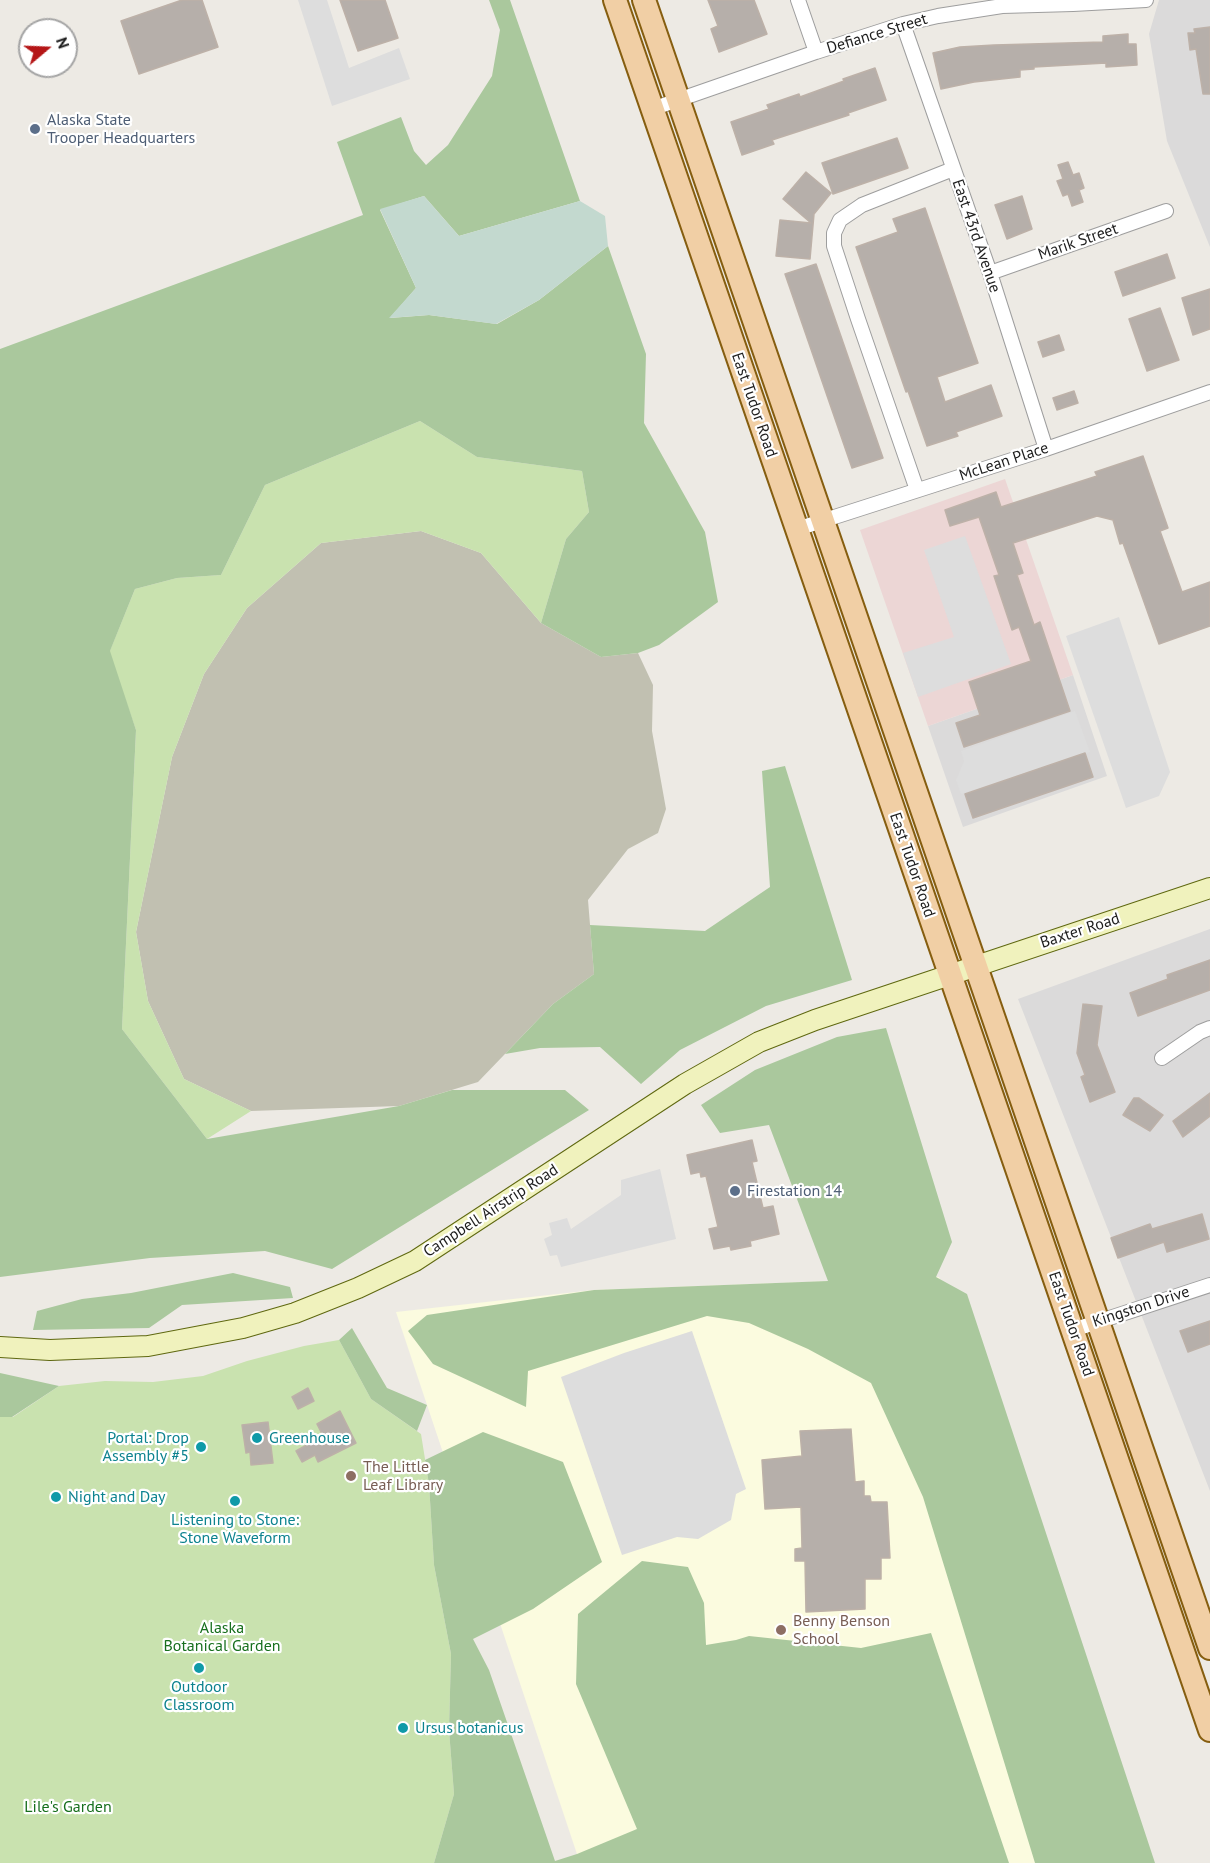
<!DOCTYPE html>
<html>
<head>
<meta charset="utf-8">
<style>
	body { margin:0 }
	#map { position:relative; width:1210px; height:1863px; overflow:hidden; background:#edeae4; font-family:"PT Sans",sans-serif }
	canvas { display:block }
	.north { position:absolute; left:18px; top:18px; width:60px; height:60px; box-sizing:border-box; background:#fff; border:2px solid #a5a5a5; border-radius:50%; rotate:71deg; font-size:16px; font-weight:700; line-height:24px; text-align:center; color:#1d1d1d }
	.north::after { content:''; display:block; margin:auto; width:21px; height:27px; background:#b51617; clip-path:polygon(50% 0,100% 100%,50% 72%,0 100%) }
</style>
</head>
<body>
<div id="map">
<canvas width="1210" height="1863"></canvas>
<div class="north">N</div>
</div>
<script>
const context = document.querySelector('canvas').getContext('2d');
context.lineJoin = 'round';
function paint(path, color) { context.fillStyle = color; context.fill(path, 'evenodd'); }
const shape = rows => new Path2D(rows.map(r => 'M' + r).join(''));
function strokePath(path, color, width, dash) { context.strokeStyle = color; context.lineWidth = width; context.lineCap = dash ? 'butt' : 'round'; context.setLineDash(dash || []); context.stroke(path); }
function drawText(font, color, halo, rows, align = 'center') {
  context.font = font + ' "PT Sans",sans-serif'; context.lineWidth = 4.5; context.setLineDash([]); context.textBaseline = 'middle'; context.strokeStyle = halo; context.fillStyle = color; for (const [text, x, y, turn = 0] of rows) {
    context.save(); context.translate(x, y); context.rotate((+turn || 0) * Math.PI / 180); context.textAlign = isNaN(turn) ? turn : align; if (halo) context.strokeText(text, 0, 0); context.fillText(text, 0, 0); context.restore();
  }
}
paint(shape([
	[1159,0,1210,0,1210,247,1167,141,1149,34],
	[1073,675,1107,776,963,827,928,726],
	[1210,929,1210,1491,1018,999]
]), '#dbdada');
paint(shape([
	[1005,479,1073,675,928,726,860,530]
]), '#ecd6d5');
paint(shape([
	[939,1277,1139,1863,580,1863,396,1312,594,1290]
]), '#fbfbdf');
paint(shape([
	[421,531,481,553,541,623,601,657,638,653,653,685,652,731,666,809,658,833,628,849,588,900,594,974,553,1004,478,1082,399,1106,251,1111,184,1079,148,1001,136,932,172,757,204,674,247,608,321,543]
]), '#c1c0b1');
paint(shape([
	[420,421,477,457,582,471,589,512,566,539,541,623,481,553,421,531,321,543,247,608,204,674,172,757,136,932,148,1001,184,1079,251,1111,207,1139,122,1029,136,730,109,653,135,589,177,578,221,575,265,485],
	[339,1340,371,1399,421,1434,429,1484,434,1565,451,1654,449,1730,454,1794,434,1863,0,1863,0,1417,13,1417,59,1386,105,1381,153,1382,203,1376,247,1361,304,1346]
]), '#c9e2af');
paint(shape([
	[489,0,510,0,580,201,459,236,424,196,380,210,416,288,390,318,429,315,497,324,539,300,608,246,646,354,644,423,705,532,718,602,659,645,638,653,601,657,541,623,566,539,589,512,582,471,477,457,420,421,265,485,221,575,177,578,135,589,110,651,136,730,122,1029,207,1139,399,1106,452,1090,565,1090,589,1110,332,1269,265,1251,150,1258,0,1277,0,349,363,215,337,142,401,117,414,151,426,165,448,145,492,76,500,30],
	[785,766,852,980,766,1006,680,1050,641,1084,600,1047,540,1048,505,1054,553,1004,594,974,590,925,705,931,770,887,762,771],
	[886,1028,952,1242,936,1277,967,1294,1155,1863,1035,1863,923,1497,871,1383,808,1349,749,1323,707,1316,528,1371,526,1407,433,1364,408,1331,427,1315,594,1290,828,1281,769,1125,720,1133,701,1105,755,1070,837,1037],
	[233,1273,290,1287,293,1298,182,1305,149,1328,33,1330,37,1311,82,1299,131,1293],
	[352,1328,387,1388,427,1405,417,1431,371,1399,339,1340],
	[0,1373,59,1386,12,1417,0,1417],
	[483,1432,563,1462,602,1562,533,1609,473,1639,489,1670,555,1861,577,1854,637,1829,576,1684,578,1614,642,1561,688,1567,704,1603,706,1645,736,1640,749,1636,861,1648,931,1633,1009,1863,434,1863,454,1794,449,1730,451,1654,434,1565,429,1484,425,1460]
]), '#aac89d');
paint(shape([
	[424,196,459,236,580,201,605,216,608,246,539,300,496,324,429,315,389,318,416,288,380,209]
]), '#c3d9cf');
paint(shape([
	[298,0,327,0,349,68,399,48,410,79,332,106],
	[965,536,1011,664,918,697,903,653,954,637,924,550],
	[1119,617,1170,772,1159,796,1126,808,1066,636],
	[1075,711,1090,752,961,794,956,780,964,761,961,751],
	[660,1169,676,1239,561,1267,557,1255,550,1256,544,1239,552,1235,549,1223,567,1218,571,1229,621,1195,621,1180],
	[692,1331,746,1489,736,1494,731,1520,698,1539,677,1537,622,1555,561,1377,624,1353]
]), '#ddd');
const building = shape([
	[182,0,202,0,218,47,139,74,121,21,182,0],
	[340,0,385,0,398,38,358,51,340,0],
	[708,0,754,0,767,34,719,52,711,29,718,26,708,0],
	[1210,27,1210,94,1203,94,1196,49,1190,50,1188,33,1195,33,1194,29,1210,27],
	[1128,34,1128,44,1136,44,1137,65,1106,67,1106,63,1034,67,1034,69,1020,70,1020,77,974,82,941,89,933,53,960,47,994,45,1103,42,1103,36,1128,34],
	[875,68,886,100,848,113,849,115,772,140,774,144,742,155,731,122,769,109,767,105,799,94,800,97,844,81,843,79,875,68],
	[897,138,908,168,833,194,822,163,897,138],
	[1068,162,1073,175,1079,173,1084,188,1079,190,1083,202,1072,206,1068,194,1063,196,1057,181,1063,179,1058,165,1068,162],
	[806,172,831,193,814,214,810,259,776,256,780,220,811,223,783,199,806,172],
	[1022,196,1032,229,1007,239,995,205,1022,196],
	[925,208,978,363,937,377,945,402,991,385,1002,416,956,432,958,436,927,446,908,391,906,392,856,247,898,232,893,219,925,208],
	[1167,254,1175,278,1123,296,1115,272,1167,254],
	[816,264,883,458,852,468,785,274,816,264],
	[1210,289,1210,329,1193,335,1182,298,1210,289],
	[1160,308,1179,360,1147,371,1129,319,1160,308],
	[1059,335,1064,350,1043,357,1038,342,1059,335],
	[1074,391,1078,403,1057,410,1053,398,1074,391],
	[1143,456,1168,528,1160,531,1182,592,1210,582,1210,626,1159,644,1123,543,1120,544,1113,520,1097,516,1013,543,1023,573,1017,575,1034,625,1040,622,1070,711,964,747,956,723,980,715,969,682,1031,661,1019,627,1012,630,994,576,999,575,979,517,950,526,945,510,996,492,1001,507,1097,476,1095,472,1143,456],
	[1085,753,1093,777,973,818,965,794,1085,753],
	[1210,960,1210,990,1138,1016,1130,993,1168,979,1167,975,1210,960],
	[1083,1004,1102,1006,1097,1045,1115,1092,1090,1102,1081,1077,1085,1075,1077,1053,1083,1004],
	[1210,1093,1210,1116,1183,1137,1173,1121,1210,1093],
	[1134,1098,1139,1098,1163,1115,1150,1131,1123,1115,1134,1098],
	[752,1140,757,1161,752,1162,763,1208,773,1206,779,1234,750,1241,751,1246,731,1250,730,1246,714,1249,709,1229,718,1227,706,1176,701,1177,700,1172,691,1174,687,1155,752,1140],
	[1202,1214,1209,1239,1167,1252,1164,1242,1118,1258,1111,1238,1150,1224,1152,1229,1202,1214],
	[1210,1321,1210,1344,1188,1352,1180,1331,1210,1321],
	[308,1388,314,1401,298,1409,292,1397,308,1388],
	[340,1411,356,1443,318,1462,315,1455,302,1462,296,1451,323,1436,317,1424,340,1411],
	[268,1422,273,1463,251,1465,250,1452,246,1453,242,1425,268,1422],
	[851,1429,855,1482,864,1481,864,1496,870,1496,871,1502,887,1502,890,1558,881,1558,881,1579,865,1579,865,1609,806,1612,805,1561,795,1561,795,1549,802,1548,801,1507,765,1509,762,1460,802,1456,800,1431,851,1429]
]);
paint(building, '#b6afaa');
strokePath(building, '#bdb1a8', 1.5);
const street = shape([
	[798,0,816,52],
	[903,24,990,273,1046,449],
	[652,109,816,52,903,24,938,16,1002,6,1073,4,1146,0],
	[990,273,1166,211],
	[917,490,858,319,834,246,834,233,840,220,862,205,953,169],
	[797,529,1046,449,1210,392],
	[1162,1058,1200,1032,1210,1028],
	[1073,1330,1210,1285]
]);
const secondary = shape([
	[0,1347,50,1350,148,1346,243,1328,295,1313,358,1288,415,1261,685,1084,759,1042,815,1020,1210,888]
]);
const primary = shape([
	[615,0,1210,1730],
	[644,0,1210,1648]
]);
strokePath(street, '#9e9e9e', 16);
strokePath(secondary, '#5f6810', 22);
strokePath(primary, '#865e10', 26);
strokePath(street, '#fff', 14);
strokePath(secondary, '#f0f2bd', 20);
strokePath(primary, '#f1cfa5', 22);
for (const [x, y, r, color] of [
	[35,129,6,"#5c6f8a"],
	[735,1191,6,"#5c6f8a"],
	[257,1438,6,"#0f9aa8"],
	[201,1447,6,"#0f9aa8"],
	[351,1476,6,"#8d6e63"],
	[56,1497,6,"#0f9aa8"],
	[235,1501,6,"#0f9aa8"],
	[781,1630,6,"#8d6e63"],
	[199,1668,6,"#0f9aa8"],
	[403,1728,6,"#0f9aa8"]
]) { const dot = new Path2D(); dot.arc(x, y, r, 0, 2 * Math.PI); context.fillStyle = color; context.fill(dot); strokePath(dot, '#fff', 2); }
drawText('16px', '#1d1d1d', '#fff', [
	["Defiance Street",877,34,-17],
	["East 43rd Avenue",976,236,71],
	["Marik Street",1078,242,-19],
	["East Tudor Road",754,405,71],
	["McLean Place",1004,462,-18],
	["East Tudor Road",912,865,71],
	["Baxter Road",1080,931,-18],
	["Campbell Airstrip Road",491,1211,-33],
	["Kingston Drive",1141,1307,-18],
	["East Tudor Road",1071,1324,71]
]);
drawText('16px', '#4e5e75', '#fff', [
	["Alaska State",47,120],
	["Trooper Headquarters",47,138],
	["Firestation 14",747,1191]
], 'left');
drawText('16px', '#0d838f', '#fff', [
	["Portal: Drop",189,1438,"right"],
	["Assembly #5",189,1456,"right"],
	["Greenhouse",269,1438],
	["Night and Day",68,1497],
	["Listening to Stone:",235,1520,"center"],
	["Stone Waveform",235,1538,"center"],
	["Outdoor",199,1687,"center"],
	["Classroom",199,1705,"center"],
	["Ursus botanicus",415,1728]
], 'left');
drawText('16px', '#785e54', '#fff', [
	["The Little",363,1467],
	["Leaf Library",363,1485],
	["Benny Benson",793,1621],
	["School",793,1639]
], 'left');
drawText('16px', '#176f1d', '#fff', [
	["Alaska",222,1628],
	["Botanical Garden",222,1646],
	["Lile's Garden",68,1807]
]);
</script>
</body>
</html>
